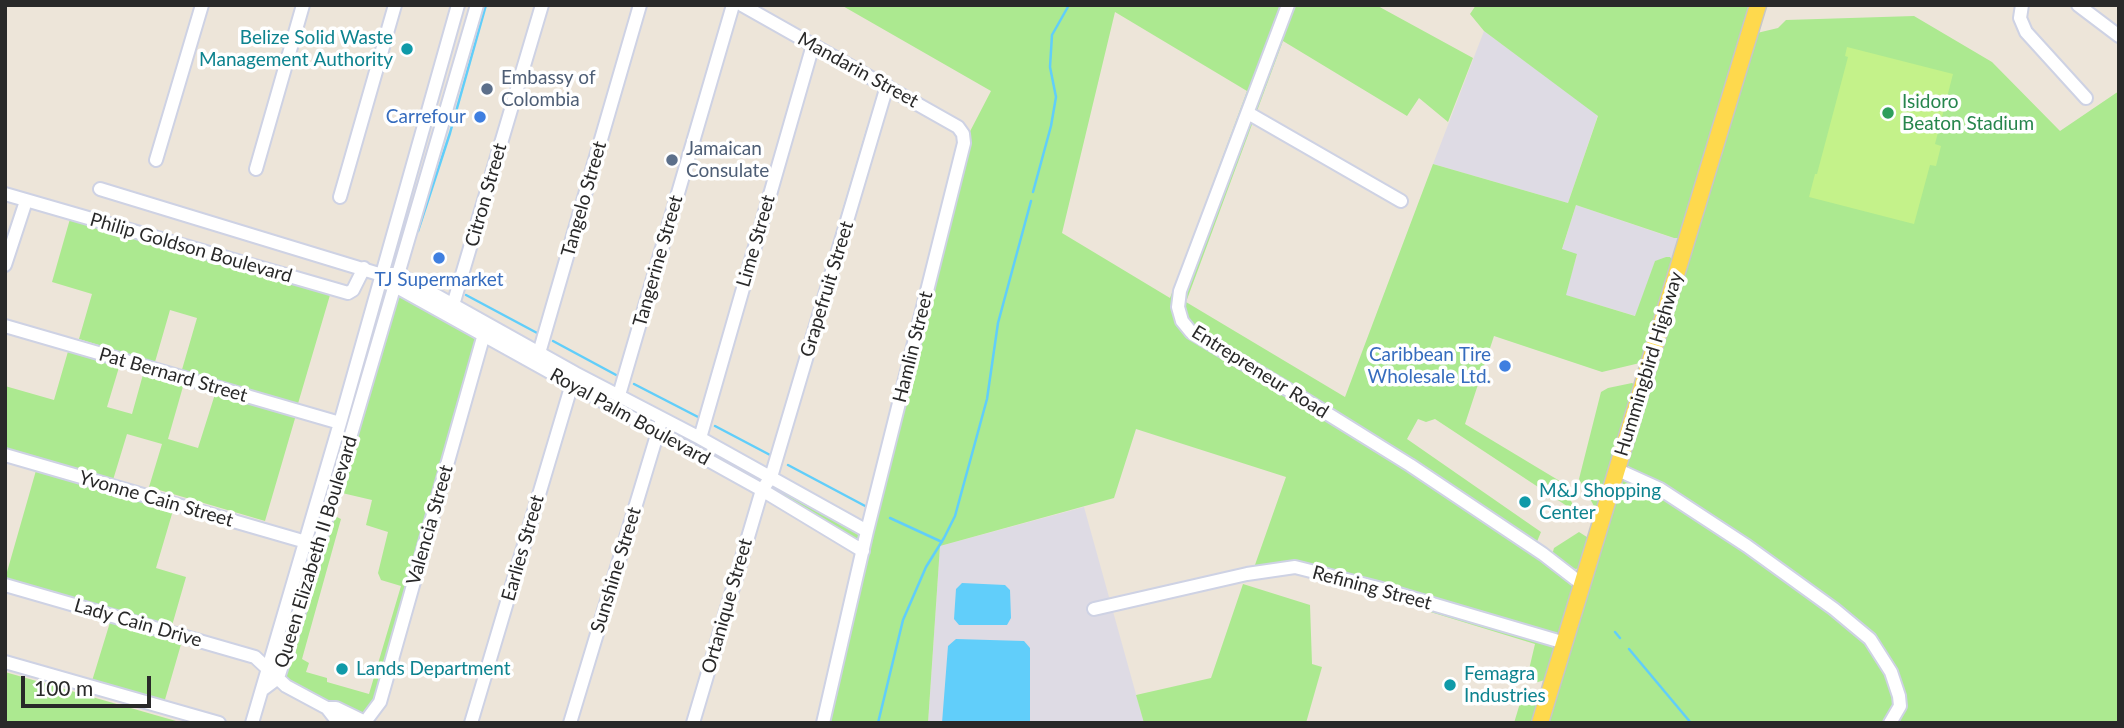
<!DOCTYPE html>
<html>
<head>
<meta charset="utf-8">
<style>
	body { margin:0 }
	#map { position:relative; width:2124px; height:728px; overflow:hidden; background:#ede5d9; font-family:Lato,sans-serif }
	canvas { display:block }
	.frame { position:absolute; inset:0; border:7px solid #292929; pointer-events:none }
	.scale { position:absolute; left:21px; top:676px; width:130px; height:32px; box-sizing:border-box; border:4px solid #292929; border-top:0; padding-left:9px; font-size:21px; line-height:24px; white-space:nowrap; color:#292929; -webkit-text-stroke:5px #fff; paint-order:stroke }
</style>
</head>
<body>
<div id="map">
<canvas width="2124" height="728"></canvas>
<div class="frame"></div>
<div class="scale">100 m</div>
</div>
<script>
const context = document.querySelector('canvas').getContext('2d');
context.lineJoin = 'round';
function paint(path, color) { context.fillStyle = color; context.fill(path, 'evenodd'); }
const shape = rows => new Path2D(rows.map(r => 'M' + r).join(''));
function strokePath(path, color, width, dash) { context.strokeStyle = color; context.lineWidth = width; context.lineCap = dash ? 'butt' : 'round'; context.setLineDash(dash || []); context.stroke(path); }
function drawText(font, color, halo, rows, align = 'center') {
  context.font = font + ' Lato,sans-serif'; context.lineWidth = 7; context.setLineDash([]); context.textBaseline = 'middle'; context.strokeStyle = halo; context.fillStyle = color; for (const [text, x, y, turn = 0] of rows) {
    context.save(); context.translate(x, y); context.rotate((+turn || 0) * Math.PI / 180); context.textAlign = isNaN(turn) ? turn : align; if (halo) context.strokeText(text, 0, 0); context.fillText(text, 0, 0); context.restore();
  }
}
paint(shape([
	[1484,31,1598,115,1568,203,1433,164],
	[1576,205,1673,238,1682,238,1674,262,1670,257,1666,257,1655,262,1636,316,1565,295,1577,255,1562,250],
	[1084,507,1144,723,928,723,940,546]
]), '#dedbe4');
paint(shape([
	[841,5,1376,5,1473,58,1448,122,1419,98,1407,116,1283,41,1186,302,1345,397,1433,164,1568,203,1598,116,1484,31,1470,14,1476,5,1752,5,1682,238,1674,238,1576,205,1562,249,1577,254,1566,295,1635,316,1655,261,1666,257,1670,257,1674,262,1644,362,1602,372,1494,336,1465,424,1563,483,1576,512,1435,419,1426,422,1418,419,1407,439,1541,532,1536,544,1569,579,1575,590,1548,679,1538,682,1527,678,1535,644,1303,573,1250,579,1286,477,1136,429,1114,498,940,546,928,723,821,723,863,550,484,336,380,702,365,722,292,683,286,677,287,669,335,516,341,519,302,659,309,663,306,672,327,678,327,682,369,694,401,586,381,580,378,573,388,532,366,525,372,500,342,493,398,274,867,531,964,143,991,91],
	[1115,12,1247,91,1170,298,1062,233],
	[1914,16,1992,62,2060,131,2119,91,2119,723,1548,723,1757,33,1778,28,1786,20],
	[70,219,330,295,297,407,181,373,197,318,170,310,155,362,79,339,92,294,52,282],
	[69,348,120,364,107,407,132,414,144,371,184,383,168,439,198,448,216,391,296,415,265,521,149,487,162,444,127,434,113,480,5,448,5,386,54,400],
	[1632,383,1637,386,1600,507,1594,506,1579,479,1601,392,1608,388],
	[37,467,174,507,156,568,186,577,171,629,5,579],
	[1579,532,1590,539,1582,568,1575,569,1552,555,1554,548],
	[1243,584,1310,605,1312,664,1322,667,1306,723,1144,723,1136,695,1211,678],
	[111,619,182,641,164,703,92,681],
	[5,672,183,723,5,723],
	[1524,690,1536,694,1538,697,1539,708,1535,723,1514,723]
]), '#ace990');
paint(shape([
	[1847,47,1953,74,1935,144,1941,146,1936,166,1930,165,1914,224,1809,197,1815,174,1817,174,1848,57,1845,56]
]), '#c4f28a');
paint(shape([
	[962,583,1005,585,1010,590,1011,618,1007,625,959,625,954,619,956,589],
	[956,639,1024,641,1030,648,1030,723,942,723,948,646]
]), '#61cefa');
strokePath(shape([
	[1033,192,1051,126,1056,97,1050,67,1052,35,1069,5],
	[418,231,450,133,486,5],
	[834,243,868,128],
	[466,295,539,334],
	[553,341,618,376],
	[634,384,700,418],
	[715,426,772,456,773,454],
	[788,465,867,507],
	[890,518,942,542],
	[1615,632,1620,638],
	[1629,649,1691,723],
	[878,723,903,620,926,567,944,538,955,516,987,399,998,323,1031,201]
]), '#61cefa', 2.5);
const minor = shape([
	[742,5,958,127,963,134,964,143,867,531,823,723],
	[1288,5,1180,291,1178,307,1182,321,1191,332,1307,401,1410,465,1543,554,1583,585],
	[2022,5,2020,18,2026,32,2086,98],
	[2078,5,2119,36],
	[1248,113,1401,201],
	[156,160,202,5],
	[256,169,303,5],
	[100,189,382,275,395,286,762,490,863,551],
	[5,194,348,293,353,290,364,268],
	[340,197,395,5],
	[5,265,26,201],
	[391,274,398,274,575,373,700,438,867,531],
	[453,305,542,5],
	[5,326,340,423],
	[539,353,640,5],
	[619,395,733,5],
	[700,438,813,45],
	[5,455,306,542],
	[1618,470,1660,489,1747,546,1834,609,1870,639,1891,672,1899,696,1900,706,1890,723],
	[5,585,255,657,286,686,327,708,334,717,345,723],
	[1094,609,1247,574,1295,567,1378,588,1565,643],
	[5,662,219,723],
	[262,690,278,678,296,622,477,5],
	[327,708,336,708,367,723],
	[365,722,380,702,486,327],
	[252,723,340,423,458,5],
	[471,723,574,377],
	[570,723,660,425],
	[693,723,762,490,771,477,887,86]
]);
const major = shape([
	[1540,723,1758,5]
]);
strokePath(minor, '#ced2e4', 16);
strokePath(major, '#c7c7c7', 19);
strokePath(minor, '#fff', 12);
strokePath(major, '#fed94d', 16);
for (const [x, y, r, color] of [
	[407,49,7,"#0f9aa8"],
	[487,89,7,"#5c6f8a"],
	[1888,113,7,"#2e9e5b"],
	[480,117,7,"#3f7fe0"],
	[672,160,7,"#5c6f8a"],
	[439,258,7,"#3f7fe0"],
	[1505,366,7,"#3f7fe0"],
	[1525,502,7,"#0f9aa8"],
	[342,669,7,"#0f9aa8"],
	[1450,685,7,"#0f9aa8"]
]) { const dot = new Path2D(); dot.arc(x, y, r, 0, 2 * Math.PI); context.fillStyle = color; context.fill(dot); strokePath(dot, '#fff', 2.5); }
drawText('19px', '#0d838f', '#fff', [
	["Belize Solid Waste",393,38,"right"],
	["Management Authority",393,60,"right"],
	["M&J Shopping",1539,491],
	["Center",1539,513],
	["Lands Department",356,669],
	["Femagra",1464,674],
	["Industries",1464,696]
], 'left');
drawText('19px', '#292929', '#fff', [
	["Mandarin Street",858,70,29],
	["Citron Street",486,195,-74],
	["Tangelo Street",584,199,-74],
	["Lime Street",756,241,-74],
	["Philip Goldson Boulevard",191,248,16],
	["Tangerine Street",658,261,-74],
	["Grapefruit Street",827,289,-73],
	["Hamlin Street",913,347,-76],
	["Hummingbird Highway",1649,364,-73],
	["Entrepreneur Road",1260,372,32],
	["Pat Bernard Street",173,375,16],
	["Royal Palm Boulevard",630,417,29],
	["Yvonne Cain Street",156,499,16],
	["Valencia Street",430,525,-74],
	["Earlies Street",523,548,-74],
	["Queen Elizabeth II Boulevard",316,552,-73],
	["Sunshine Street",616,570,-73],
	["Refining Street",1372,588,15],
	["Ortanique Street",727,606,-74],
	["Lady Cain Drive",138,623,16]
]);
drawText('19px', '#4e5e75', '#fff', [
	["Embassy of",501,78],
	["Colombia",501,100],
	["Jamaican",686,149],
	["Consulate",686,171]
], 'left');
drawText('19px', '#27864d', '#fff', [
	["Isidoro",1902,102],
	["Beaton Stadium",1902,124]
], 'left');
drawText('19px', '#366cbe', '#fff', [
	["Carrefour",466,117],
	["TJ Supermarket",439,280,"center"],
	["Caribbean Tire",1491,355],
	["Wholesale Ltd.",1491,377]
], 'right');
</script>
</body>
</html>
